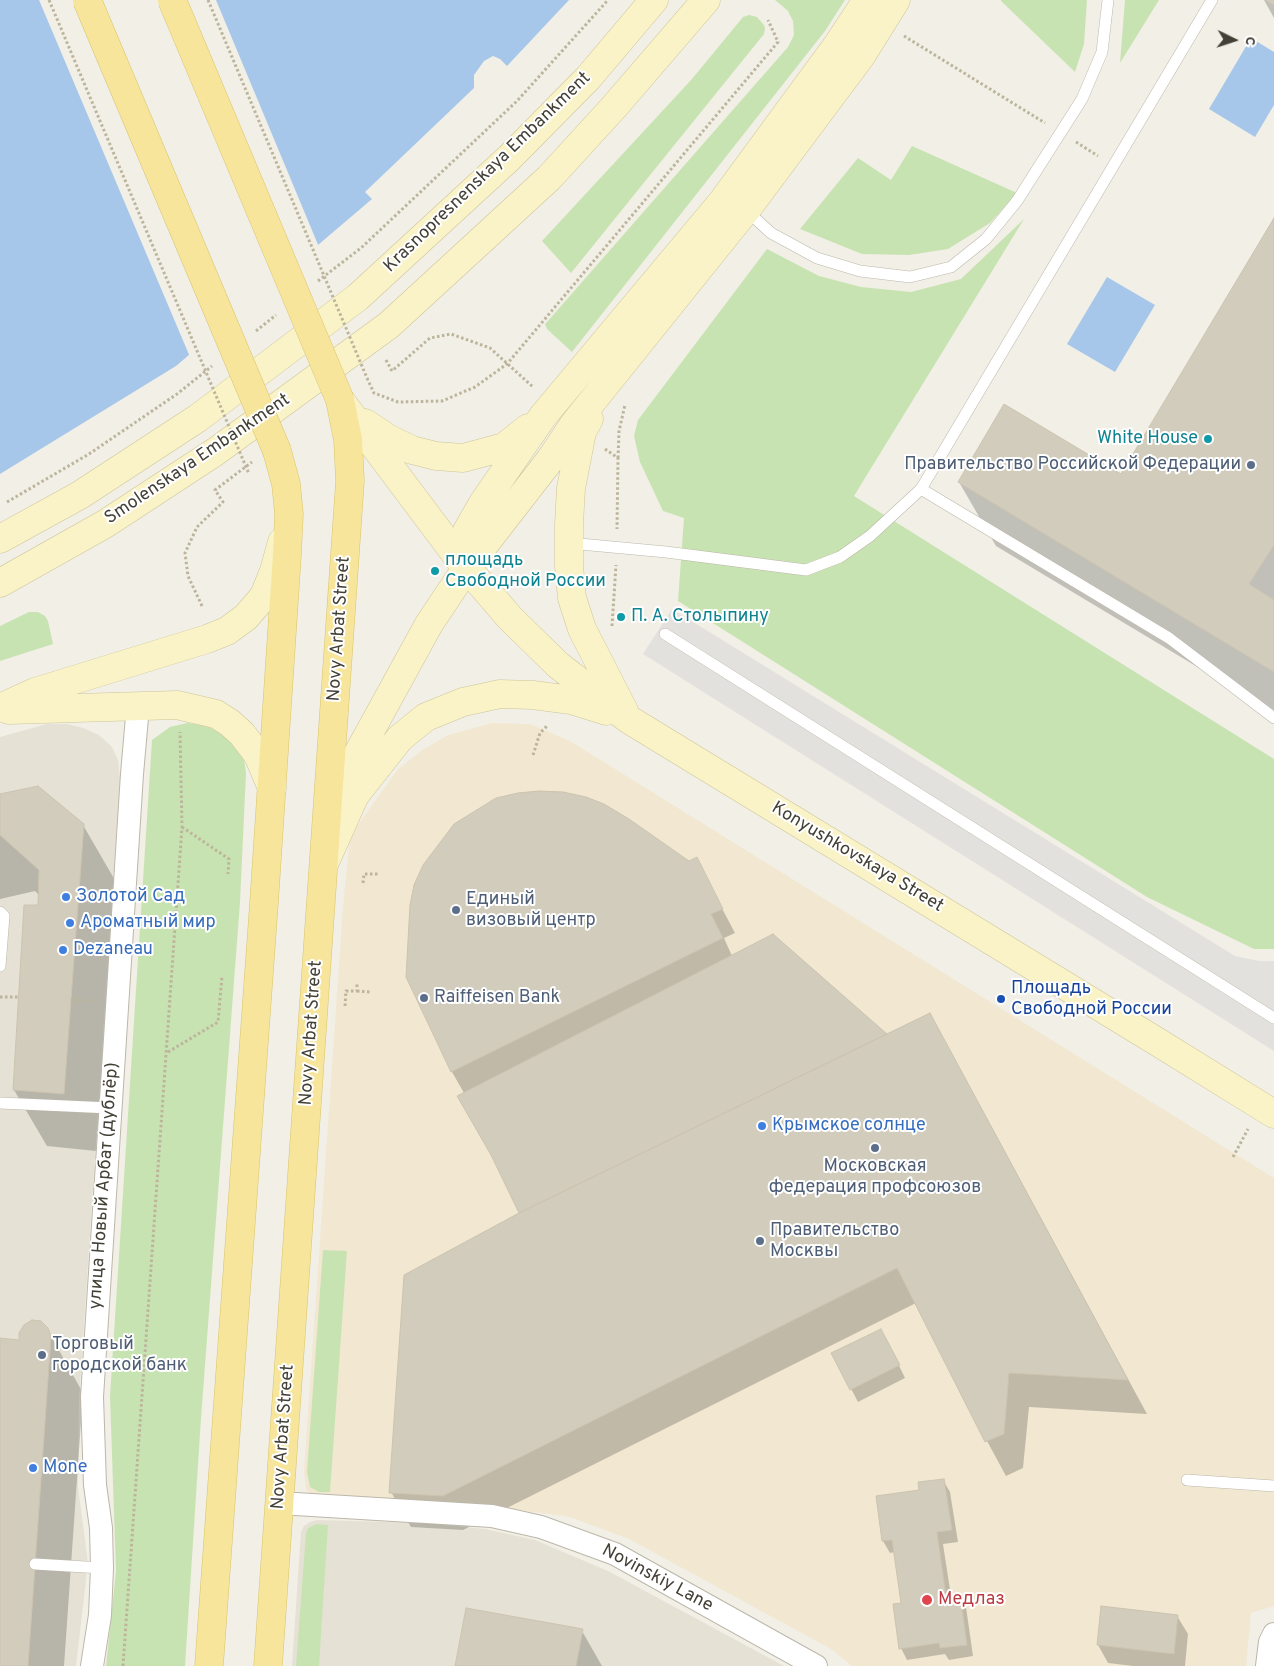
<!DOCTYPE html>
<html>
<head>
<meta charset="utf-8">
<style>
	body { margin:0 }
	#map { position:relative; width:1274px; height:1666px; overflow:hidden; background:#f1efe6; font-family:Overpass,sans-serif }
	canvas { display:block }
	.north { position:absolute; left:1209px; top:15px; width:50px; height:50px; -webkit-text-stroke:4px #fff; paint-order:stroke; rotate:94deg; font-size:14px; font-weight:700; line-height:20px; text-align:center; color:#434036 }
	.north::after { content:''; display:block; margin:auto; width:18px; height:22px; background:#434036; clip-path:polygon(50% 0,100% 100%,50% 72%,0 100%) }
</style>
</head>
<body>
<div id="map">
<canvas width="1274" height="1666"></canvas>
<div class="north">С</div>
</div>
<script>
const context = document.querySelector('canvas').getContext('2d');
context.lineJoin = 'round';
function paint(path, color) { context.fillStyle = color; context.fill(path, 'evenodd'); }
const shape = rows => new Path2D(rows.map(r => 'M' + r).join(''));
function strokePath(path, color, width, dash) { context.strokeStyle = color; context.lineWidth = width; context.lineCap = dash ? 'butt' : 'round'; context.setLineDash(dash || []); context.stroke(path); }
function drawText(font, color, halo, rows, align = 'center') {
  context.font = font + ' Overpass,sans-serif'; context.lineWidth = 4; context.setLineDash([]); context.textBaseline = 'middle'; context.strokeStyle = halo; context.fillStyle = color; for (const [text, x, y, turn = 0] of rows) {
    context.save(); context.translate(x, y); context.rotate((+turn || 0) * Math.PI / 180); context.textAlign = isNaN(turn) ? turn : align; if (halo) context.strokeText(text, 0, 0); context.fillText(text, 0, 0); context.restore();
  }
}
paint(shape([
	[47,724,67,724,83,728,99,735,112,747,118,760,120,778,79,1399,78,1487,88,1563,76,1666,0,1666,0,737],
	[317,1520,426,1523,485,1529,535,1540,608,1571,784,1666,292,1666,301,1532,304,1526,310,1522]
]), '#e5e1d4');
paint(shape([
	[492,723,530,724,570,741,1274,1178,1274,1606,1251,1613,1246,1666,852,1666,831,1649,629,1539,570,1517,491,1506,310,1494,306,1489,304,1471,343,907,350,836,398,769,421,751,448,735]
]), '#f2e8d2');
paint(shape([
	[775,0,845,0,825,31,572,352,547,329,545,324,547,322,788,47,794,35,793,21,788,11],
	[1001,0,1087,0,1084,44,1075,72,1001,1],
	[1125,0,1159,0,1120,63],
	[749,15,757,17,764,25,765,28,764,34,571,273,542,241,692,79,743,17],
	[912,146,1017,193,990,223,948,249,909,255,862,254,800,229,858,158,891,180],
	[1024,219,854,496,1274,759,1274,949,1254,949,1147,897,678,601,684,518,663,511,640,462,634,436,638,420,767,249,819,276,861,287,911,292,961,279],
	[29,612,38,612,45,616,48,621,53,644,0,661,0,626],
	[187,723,204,725,228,736,243,752,246,773,240,902,201,1418,185,1666,106,1666,116,1571,110,1396,152,740,170,727],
	[323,1250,347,1251,330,1492,319,1492,310,1487,307,1472],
	[317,1524,328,1525,319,1666,296,1666,306,1533,308,1528]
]), '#c8e3b2');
paint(shape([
	[672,609,1235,956,1259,961,1274,961,1274,1051,643,654]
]), '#e3e1de');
paint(shape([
	[0,0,569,0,507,66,500,59,493,56,484,61,474,75,474,88,365,192,372,199,176,366,0,474],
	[1251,38,1274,52,1274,105,1255,137,1209,109],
	[1107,277,1155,305,1115,372,1067,344]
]), '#a7c7ea');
paint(shape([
	[39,0,216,0,319,247,190,357]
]), '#f1efe6');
paint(shape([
	[1264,0,1274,0,1274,18],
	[1274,221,1274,713,996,546,959,482,1121,476],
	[0,796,83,825,116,882,96,1151,47,1146,14,1090,39,895,35,891,0,899],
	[696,859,735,933,724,938,732,956,886,1034,949,1049,1147,1414,1029,1407,1023,1468,1006,1476,987,1441,916,1303,463,1530,411,1527,391,1492,520,1214,464,1093,452,1072,407,977],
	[47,1329,83,1393,64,1666,0,1666,0,1339,20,1341],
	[888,1343,905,1378,858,1402,833,1354],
	[943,1480,950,1492,958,1542,943,1544,951,1596,959,1595,966,1607,973,1656,949,1660,945,1654,907,1660,901,1648,903,1604,895,1552,890,1553,883,1541,877,1497,921,1491],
	[1102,1608,1177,1616,1188,1634,1185,1666,1133,1666,1108,1663,1098,1645],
	[582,1631,602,1666,456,1666]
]), '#0003');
const building = shape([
	[1265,0,1274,0,1274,5,1265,0],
	[1274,218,1274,545,1249,584,1274,600,1274,672,958,482,1004,404,1121,474,1274,218],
	[38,786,84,824,64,1094,13,1090,24,905,38,905,39,870,0,835,0,794,38,786],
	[539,791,563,792,586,797,604,804,629,819,689,861,697,857,723,909,711,914,723,938,451,1072,406,977,410,905,414,885,423,865,454,824,496,798,518,793,539,791],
	[773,934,887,1034,519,1213,491,1155,457,1096,773,934],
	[930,1013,1128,1380,1009,1373,1004,1434,985,1442,897,1268,443,1496,389,1493,404,1275,519,1213,930,1013],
	[32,1320,41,1321,48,1328,51,1336,28,1666,0,1666,0,1338,19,1340,19,1333,24,1325,32,1320],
	[881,1329,900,1365,850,1390,831,1353,881,1329],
	[944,1479,952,1530,937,1532,946,1596,960,1594,967,1645,940,1648,939,1643,899,1649,893,1604,901,1603,892,1540,882,1541,876,1496,919,1490,918,1482,944,1479],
	[1101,1606,1178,1615,1174,1654,1097,1645,1101,1606],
	[466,1608,583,1629,576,1666,455,1666,466,1608]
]);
paint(building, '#d2ccbc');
strokePath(building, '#ccc4b0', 1);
const service = shape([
	[1212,0,921,489,1169,638,1274,718],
	[746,210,771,233,817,258,860,271,910,277,951,267,986,239,1017,201,1082,99,1102,52,1108,0],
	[569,543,666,552,806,570,840,557,870,536,921,489],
	[665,634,1274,1018],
	[0,912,4,916,0,966],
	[0,1103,110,1108],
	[1187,1480,1274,1486],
	[35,1564,102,1568]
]);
const minor = shape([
	[279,1503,492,1516,541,1527,615,1554,816,1666],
	[92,1666,100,1615,102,1568,101,1528,95,1485,92,1397,132,774,138,706],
	[1267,1666,1270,1642,1274,1634]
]);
const secondary = shape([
	[340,400,460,560,510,618,558,665,628,719,1156,1041,1274,1114],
	[589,419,582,432,571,488,569,524,569,566,572,598,582,629,624,711],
	[365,423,389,439,412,450,436,456,463,458,504,447,528,428],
	[0,539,80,495,198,418,358,297,509,158,588,78,654,0],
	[460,560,467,531,483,503,543,416,722,202,838,44,867,0],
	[0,583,105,524,215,452,389,325,549,178,614,107,706,0],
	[0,708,35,692,207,639,227,631,246,617,264,596,274,571,282,542],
	[9,710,177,705,216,714,230,723,242,734,258,755,272,788],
	[328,808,429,624,467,567,550,460,574,424,746,210,861,56,896,0],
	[325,862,355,795,400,738,426,717,463,702,500,694,533,695,571,700,606,711]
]);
const primary = shape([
	[209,1666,264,903,287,555,289,514,286,484,277,451],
	[268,1666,350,481,348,440,340,400]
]);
strokePath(service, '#bcb7a9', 12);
strokePath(minor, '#bcb7a9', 24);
strokePath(secondary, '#cec599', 29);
strokePath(primary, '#d9c46c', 29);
strokePath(shape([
	[904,36,1045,123],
	[1076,142,1098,156],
	[318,281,361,248,517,101,608,0],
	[256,331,276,315],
	[386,360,392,371,430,338,451,334,490,348,533,387],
	[367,378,374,393,398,402,442,401,475,387,507,364,778,42,768,20],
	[605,449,618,458,617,529],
	[618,458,619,431,625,405],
	[7,502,89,454,177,394,212,366],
	[202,606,188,576,185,553,197,527,223,502,215,490,252,462],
	[612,626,616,565],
	[533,755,540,733,548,725],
	[182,827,229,859,228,874],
	[363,883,364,874,378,874],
	[357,991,370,992],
	[0,997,19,997],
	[71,1000,93,1001],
	[345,1006,346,991,357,991,357,983],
	[168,1052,218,1022,222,976],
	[1233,1157,1248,1129],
	[123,1666,182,827,180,732]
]), '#bdb49c', 3, [2.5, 2.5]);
strokePath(service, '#fff', 11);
strokePath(minor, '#fff', 22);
strokePath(secondary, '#faf3c8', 28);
strokePath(primary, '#f6e59b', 28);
const primaryBridge = shape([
	[87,0,277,451],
	[172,0,340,400]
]);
strokePath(primaryBridge, '#d9c46c', 29, []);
strokePath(shape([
	[49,0,249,474],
	[208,0,367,378]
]), '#bdb49c', 3, [2.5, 2.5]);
strokePath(primaryBridge, '#f6e59b', 28);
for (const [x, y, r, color] of [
	[1208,439,5,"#0f9aa8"],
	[1251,465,5,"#5c6f8a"],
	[435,571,5,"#0f9aa8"],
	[621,617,5,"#0f9aa8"],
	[66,897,5,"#3f7fe0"],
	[456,910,5,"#5c6f8a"],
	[70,923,5,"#3f7fe0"],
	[63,950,5,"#3f7fe0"],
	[424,998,5,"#5c6f8a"],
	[1001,999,5,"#1a4fb4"],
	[762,1126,5,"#3f7fe0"],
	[875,1148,5,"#5c6f8a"],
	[760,1241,5,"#5c6f8a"],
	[42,1355,5,"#5c6f8a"],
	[33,1468,5,"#3f7fe0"],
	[927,1600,6,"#e0444e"]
]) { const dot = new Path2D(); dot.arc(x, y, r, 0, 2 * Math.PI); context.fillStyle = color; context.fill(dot); strokePath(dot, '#fff', 2); }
drawText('18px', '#434036', '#fff', [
	["Krasnopresnenskaya Embankment",488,173,-44],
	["Smolenskaya Embankment",198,460,-34],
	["Novy Arbat Street",340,629,-86],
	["Konyushkovskaya Street",857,858,31],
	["Novy Arbat Street",312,1033,-86],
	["улица Новый Арбат (дублёр)",105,1186,-86],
	["Novy Arbat Street",284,1437,-86],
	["Novinskiy Lane",657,1579,28]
]);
drawText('18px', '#0d838f', '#fff', [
	["White House",1198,439,"right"],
	["площадь",445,561],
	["Свободной России",445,582],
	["П. А. Столыпину",631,617]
], 'left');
drawText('18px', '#4e5e75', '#fff', [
	["Правительство Российской Федерации",1241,465,"right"],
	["Единый",466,900],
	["визовый центр",466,921],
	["Raiffeisen Bank",434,998],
	["Московская",875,1167,"center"],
	["федерация профсоюзов",875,1188,"center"],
	["Правительство",770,1231],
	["Москвы",770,1252],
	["Торговый",52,1345],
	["городской банк",52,1366]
], 'left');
drawText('18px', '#366cbe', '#fff', [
	["Золотой Сад",76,897],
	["Ароматный мир",80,923],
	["Dezaneau",73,950],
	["Крымское солнце",772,1126],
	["Mone",43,1468]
], 'left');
drawText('18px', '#164399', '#fff', [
	["Площадь",1011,989],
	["Свободной России",1011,1010]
], 'left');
drawText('18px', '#be3a42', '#fff', [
	["Медлаз",938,1600]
], 'left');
</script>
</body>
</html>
